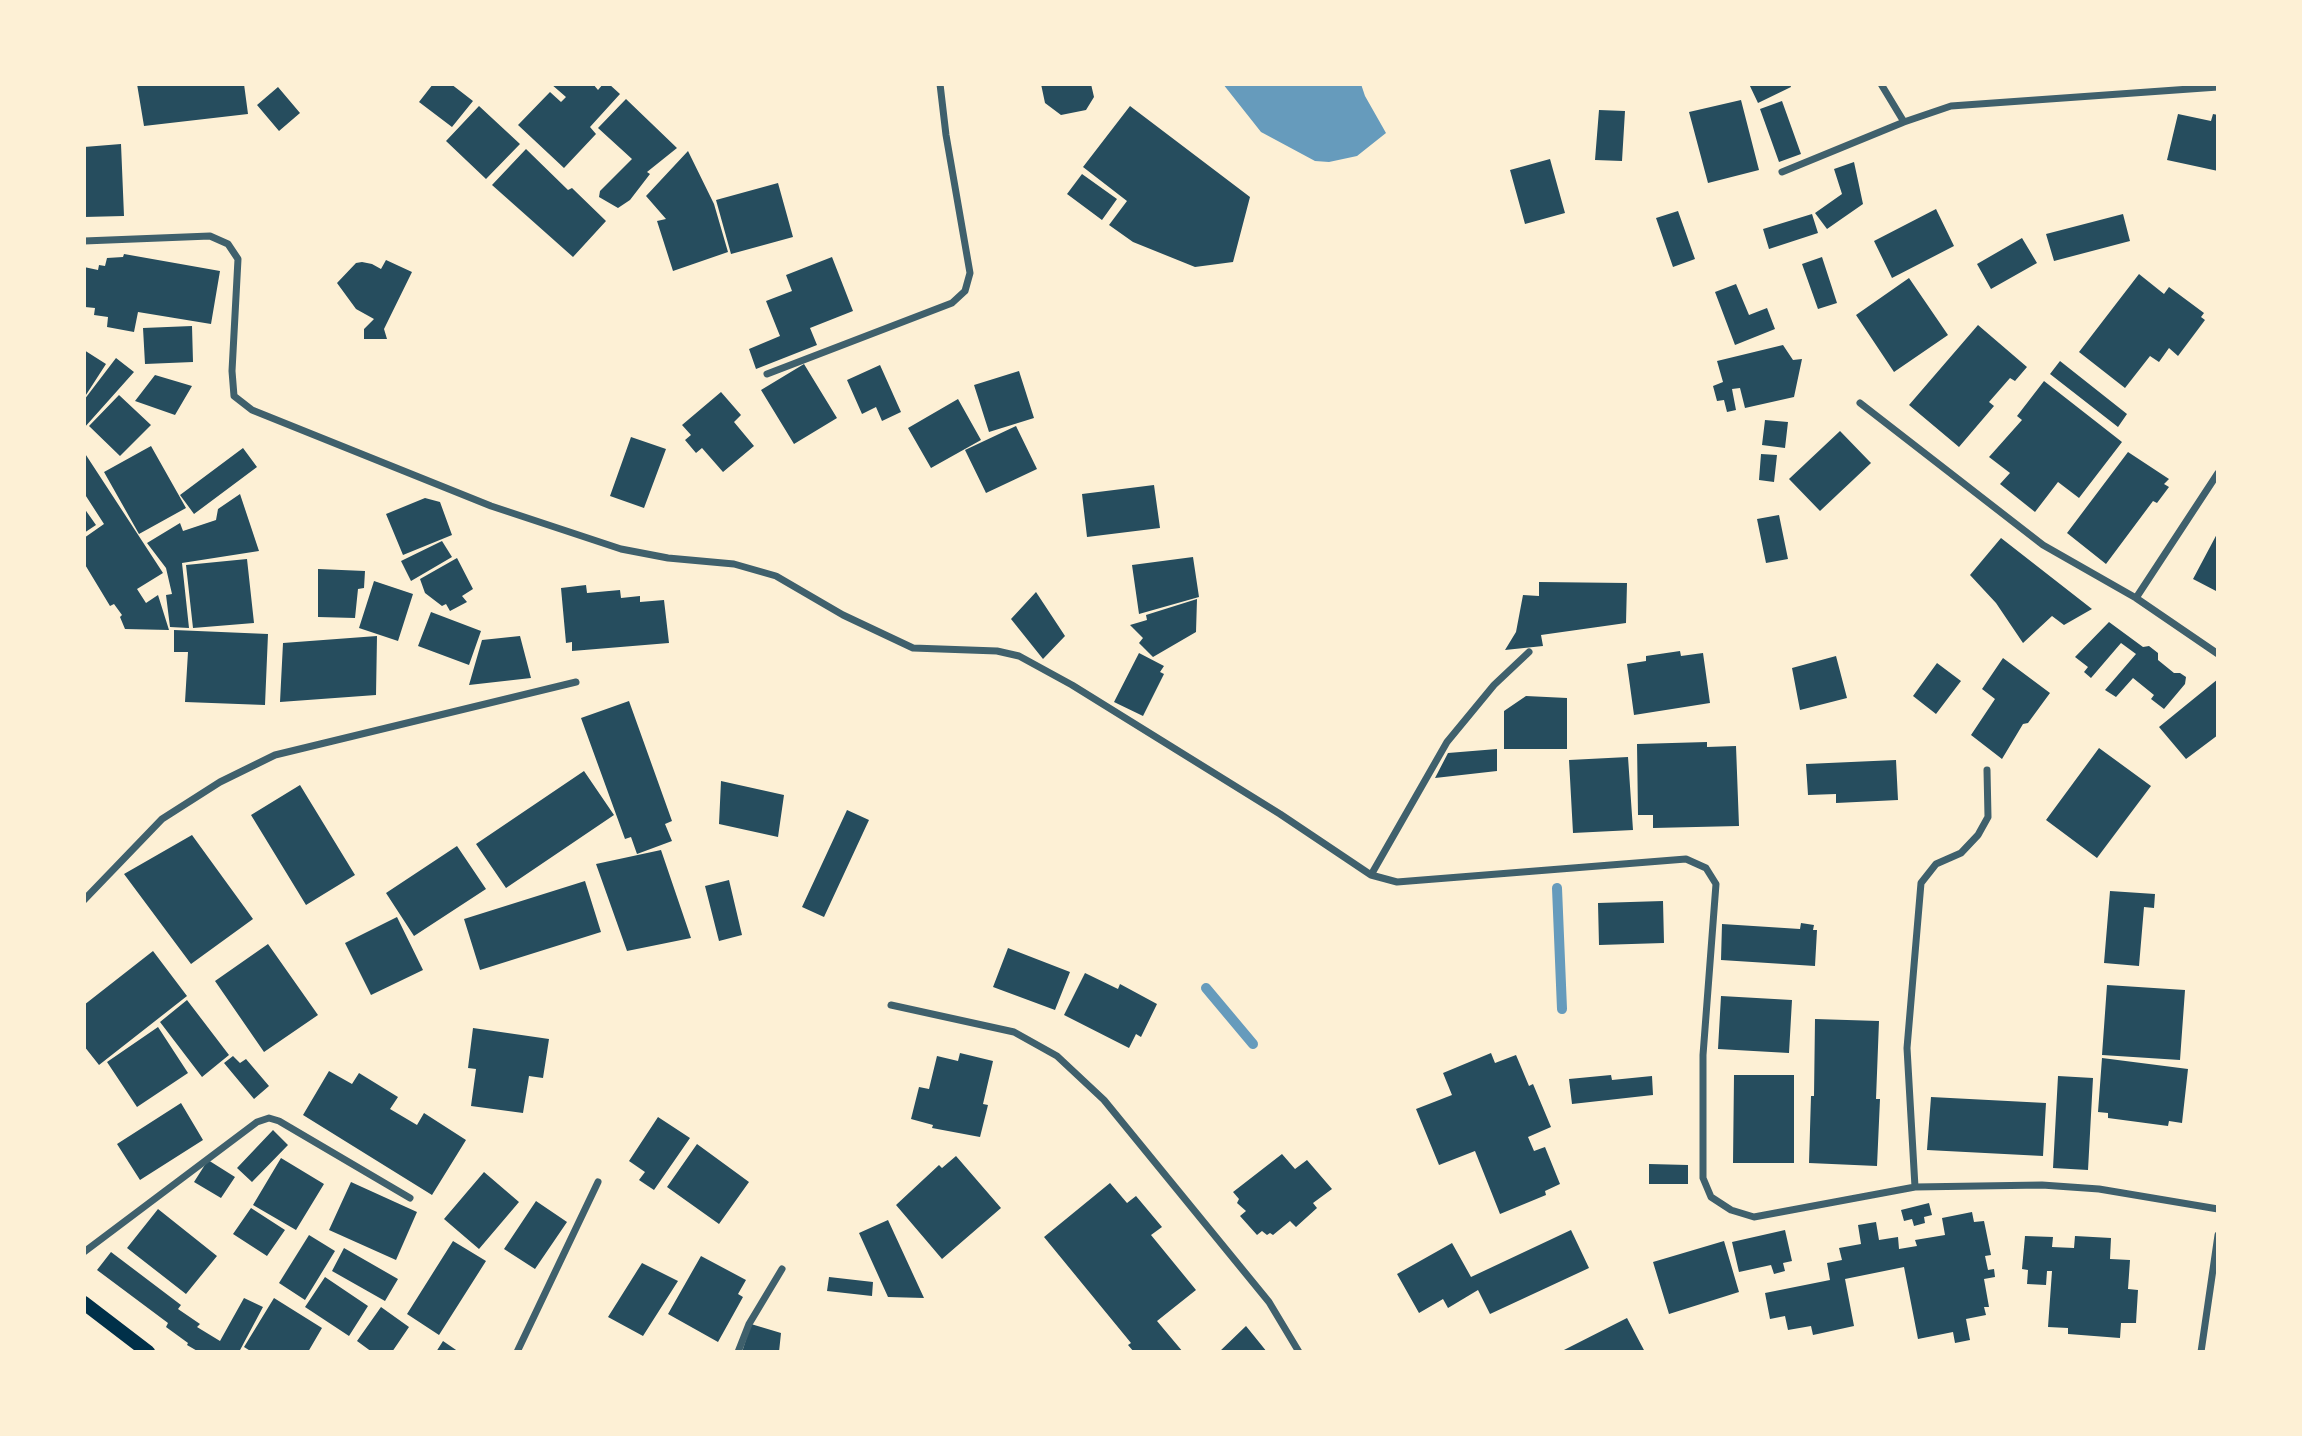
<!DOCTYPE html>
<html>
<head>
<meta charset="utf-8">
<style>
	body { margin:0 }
	#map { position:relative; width:2302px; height:1436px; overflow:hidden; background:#fdf0d5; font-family:"Times New Roman",serif }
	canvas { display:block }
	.frame { position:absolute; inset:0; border:86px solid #fdf0d5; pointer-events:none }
</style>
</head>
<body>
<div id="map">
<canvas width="2302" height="1436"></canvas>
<div class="frame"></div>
</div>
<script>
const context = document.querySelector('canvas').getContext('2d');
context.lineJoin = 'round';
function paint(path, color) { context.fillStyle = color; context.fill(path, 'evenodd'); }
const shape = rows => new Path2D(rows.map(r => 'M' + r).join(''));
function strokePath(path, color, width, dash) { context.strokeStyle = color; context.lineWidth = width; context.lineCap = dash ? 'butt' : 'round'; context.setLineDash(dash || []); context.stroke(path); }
paint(shape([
	[1223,84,1361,84,1365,96,1386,133,1357,156,1329,162,1315,161,1261,132]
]), '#669bbc');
strokePath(shape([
	[1557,888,1562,1009],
	[1206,988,1253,1044]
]), '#669bbc', 10);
paint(shape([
	[137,84,244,84,248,114,144,126],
	[433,84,451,84,473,101,452,127,419,102],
	[551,84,593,84,598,90,603,84,609,84,620,94,590,127,596,134,564,168,518,125,550,92,561,102,566,97],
	[1041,84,1091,84,1094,97,1086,110,1061,115,1045,103],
	[1749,84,1790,84,1791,87,1758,103],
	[278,87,300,113,279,131,257,105],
	[626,99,677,148,647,172,650,174,630,200,618,208,599,197,600,191,632,159,598,128],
	[1741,100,1759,170,1708,183,1689,112],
	[1782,101,1801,154,1779,162,1760,109],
	[479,106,520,144,486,179,446,141],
	[1130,106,1250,197,1233,262,1195,267,1133,242,1109,225,1127,201,1083,167],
	[1599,110,1625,111,1622,161,1595,160],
	[2178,114,2211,121,2213,114,2218,115,2218,171,2167,160],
	[121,144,124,216,84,217,84,147],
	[526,149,568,190,572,188,606,221,573,257,492,185],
	[688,151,714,204,728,252,673,271,657,221,666,219,646,196],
	[1550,159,1565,213,1525,224,1510,170],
	[1854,162,1863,204,1827,229,1815,213,1842,194,1834,169],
	[1082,174,1117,199,1102,220,1067,194],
	[778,183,793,237,731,254,716,200],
	[1936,209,1954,246,1892,278,1874,241],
	[1678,211,1695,259,1673,267,1656,218],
	[1812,214,1818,233,1769,249,1763,229],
	[2123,214,2130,241,2054,261,2046,234],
	[2022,238,2037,263,1991,289,1977,264],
	[124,254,220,271,211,324,138,312,134,332,107,327,108,317,94,315,95,308,85,307,84,267,98,270,99,265,105,266,107,258,123,257],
	[832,257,853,311,810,328,817,345,756,369,749,349,780,336,766,301,792,291,786,275],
	[1822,257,1837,303,1818,309,1802,264],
	[386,260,412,272,384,329,387,339,364,339,364,329,374,319,356,309,337,283,356,263,362,262,372,264,381,269],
	[2139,274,2164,294,2169,287,2204,313,2201,317,2205,320,2178,356,2169,348,2159,362,2150,356,2125,388,2079,352],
	[1909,278,1948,335,1894,372,1856,315],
	[1736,284,1749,315,1767,308,1775,329,1735,345,1715,292],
	[1978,325,2027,367,2015,381,2010,378,1989,402,1994,406,1959,447,1909,405],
	[192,326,193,362,145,364,143,328],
	[1783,345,1793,360,1802,359,1794,397,1745,408,1740,388,1732,389,1736,410,1727,412,1724,400,1717,401,1713,386,1723,382,1717,361],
	[84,350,106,364,84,398],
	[116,358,134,372,84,428,84,400],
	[2060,361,2127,414,2118,427,2050,374],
	[804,364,837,418,794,444,761,390],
	[880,365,901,412,882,421,876,407,862,414,847,380],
	[1019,371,1034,418,989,432,974,385],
	[155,375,192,386,175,415,135,401],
	[2044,381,2122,442,2079,498,2058,482,2035,512,2000,484,2010,473,1989,457,2022,420,2017,416],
	[721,392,741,415,734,422,754,446,723,472,702,448,696,453,685,440,691,435,682,425],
	[119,395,151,425,120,456,89,426],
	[958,399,981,440,931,468,908,428],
	[1765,420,1788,422,1785,448,1762,445],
	[1016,426,1037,469,986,493,965,450],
	[1840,431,1871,463,1820,511,1789,479],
	[631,437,666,449,644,508,610,496],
	[151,446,186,508,139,534,104,472],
	[243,448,257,467,194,514,180,495],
	[84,452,163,573,137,589,146,603,158,595,169,630,125,629,120,617,122,615,114,604,110,606,84,563,84,538,104,524,84,493],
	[2128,452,2169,479,2164,484,2169,487,2157,503,2153,501,2106,564,2067,533],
	[1761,454,1777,455,1774,482,1759,480],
	[1154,485,1160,528,1087,537,1082,494],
	[240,494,259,551,182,563,189,628,170,627,166,595,172,594,166,568,147,543,180,523,183,531,216,520,218,509],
	[425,498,440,502,452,535,403,555,386,514],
	[84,508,96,525,84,533],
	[1779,515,1788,559,1766,563,1757,519],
	[2218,532,2218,592,2193,579],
	[2001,538,2092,609,2064,625,2052,616,2023,643,1996,603,1970,575],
	[442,541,452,557,411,581,401,561],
	[1193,557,1199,597,1139,614,1132,565],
	[457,558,473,589,462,596,467,602,450,611,446,604,442,606,425,593,420,579],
	[247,559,254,623,193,628,186,565],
	[318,569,365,571,364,588,358,589,355,618,318,617],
	[374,581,413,594,398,641,359,628],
	[1539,582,1627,583,1626,623,1541,635,1543,646,1505,650,1516,632,1523,595,1539,596],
	[586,585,587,593,620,590,621,598,640,596,640,602,664,600,669,643,572,651,572,642,566,643,561,588],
	[1036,592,1065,636,1043,659,1011,619],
	[1197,599,1196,632,1153,657,1139,643,1143,638,1130,625,1147,620,1146,615],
	[431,612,481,631,469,665,418,646],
	[2109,622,2143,647,2149,646,2158,653,2158,660,2174,673,2180,673,2186,677,2185,684,2164,709,2151,699,2154,695,2133,678,2116,697,2105,690,2136,654,2121,643,2091,678,2084,672,2088,667,2075,657],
	[174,630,268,634,265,705,185,702,188,652,174,652],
	[377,636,376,695,280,702,283,643],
	[520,636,531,678,469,685,482,640],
	[1680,651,1681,656,1703,653,1710,703,1634,715,1627,664,1646,661,1646,656],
	[1139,653,1164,666,1160,672,1164,674,1143,716,1114,702],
	[1836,656,1847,698,1800,710,1792,668],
	[2003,658,2050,693,2028,723,2023,724,2002,759,1971,735,1995,699,1982,689],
	[1937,663,1961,681,1936,714,1913,696],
	[2218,679,2218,735,2186,759,2159,727],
	[1526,696,1567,698,1567,749,1504,749,1504,711],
	[629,701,672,821,665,824,672,841,637,854,631,837,625,839,581,718],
	[1707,742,1707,747,1736,746,1739,826,1653,828,1653,815,1638,815,1637,744],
	[2099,748,2151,786,2097,858,2046,820],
	[1497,749,1497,771,1435,778,1448,753],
	[1628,757,1633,830,1573,833,1569,760],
	[1896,760,1898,800,1836,803,1836,794,1808,795,1806,764],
	[584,771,614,815,506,888,476,844],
	[721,781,784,795,778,837,719,824],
	[300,785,355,875,306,905,251,815],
	[847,810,869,820,824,917,802,907],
	[192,835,253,919,191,964,124,874],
	[457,846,486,889,414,936,386,893],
	[661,850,691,938,627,951,596,864],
	[729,880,742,935,719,941,705,886],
	[585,881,601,932,480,970,464,919],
	[2110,891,2155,894,2154,908,2144,907,2139,966,2104,963],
	[1663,901,1664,943,1599,945,1598,903],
	[397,917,423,970,371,995,345,943],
	[1801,923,1814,925,1813,930,1817,930,1815,966,1721,960,1722,924,1800,929],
	[268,944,318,1015,264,1052,215,981],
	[1008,948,1070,972,1055,1010,993,987],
	[153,951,187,996,99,1065,84,1046,84,1005],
	[1085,973,1118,989,1120,984,1157,1004,1141,1037,1136,1034,1129,1048,1064,1015],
	[2107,985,2185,990,2180,1060,2102,1055],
	[1721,996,1792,1000,1789,1053,1718,1049],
	[187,1000,229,1055,202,1077,160,1022],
	[1815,1019,1879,1021,1876,1099,1880,1099,1877,1166,1809,1163,1811,1096,1814,1096],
	[158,1027,188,1073,137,1107,107,1062],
	[473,1028,549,1039,543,1078,529,1076,523,1113,471,1106,476,1069,468,1068],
	[960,1053,993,1061,983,1104,988,1105,980,1137,932,1128,933,1125,911,1119,919,1087,929,1089,937,1056,958,1061],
	[1491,1053,1495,1063,1516,1055,1529,1086,1533,1084,1551,1127,1528,1137,1534,1151,1545,1147,1560,1184,1545,1191,1546,1195,1500,1214,1475,1151,1439,1165,1416,1109,1452,1095,1443,1073],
	[233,1056,240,1063,246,1059,269,1086,254,1099,224,1063],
	[2102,1058,2188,1069,2182,1123,2169,1121,2168,1126,2108,1118,2108,1113,2098,1112],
	[329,1071,352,1084,359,1073,398,1097,390,1109,417,1125,424,1113,466,1140,432,1195,303,1115],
	[1611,1075,1612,1080,1652,1076,1653,1095,1572,1104,1569,1079],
	[1734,1075,1794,1075,1794,1163,1733,1163],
	[2058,1076,2093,1078,2088,1170,2053,1168],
	[1931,1097,2046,1103,2043,1156,1927,1150],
	[181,1103,203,1140,140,1180,117,1144],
	[658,1117,690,1138,654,1190,639,1180,645,1172,629,1161],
	[273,1130,288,1145,252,1182,237,1168],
	[697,1144,749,1182,719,1224,667,1187],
	[1282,1154,1295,1169,1307,1160,1332,1189,1313,1203,1317,1208,1296,1227,1290,1221,1273,1235,1270,1233,1267,1235,1262,1231,1257,1235,1240,1216,1246,1211,1237,1203,1239,1199,1233,1192],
	[956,1156,1001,1208,942,1259,896,1205,939,1165,942,1168],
	[281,1158,324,1184,296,1230,253,1205],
	[208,1160,235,1177,221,1198,194,1182],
	[1649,1164,1688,1165,1688,1184,1649,1184],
	[484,1172,519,1202,479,1249,444,1219],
	[351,1182,417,1212,396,1260,329,1230],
	[1110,1183,1127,1203,1136,1196,1162,1227,1151,1235,1196,1290,1157,1321,1183,1352,1134,1352,1128,1345,1131,1343,1044,1237],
	[536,1201,567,1222,535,1269,504,1249],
	[1929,1203,1932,1215,1924,1217,1925,1223,1914,1226,1912,1219,1904,1221,1901,1210],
	[251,1208,285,1230,267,1256,233,1234],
	[158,1209,217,1256,186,1294,127,1248],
	[1972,1212,1974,1222,1984,1221,1991,1255,1985,1256,1988,1270,1994,1269,1995,1277,1984,1279,1989,1307,1984,1307,1986,1315,1966,1319,1970,1340,1955,1343,1953,1332,1918,1339,1904,1267,1845,1279,1854,1326,1813,1335,1811,1326,1788,1330,1785,1316,1770,1319,1765,1293,1830,1280,1827,1263,1842,1260,1839,1248,1861,1244,1858,1225,1876,1222,1879,1240,1898,1237,1899,1249,1917,1246,1915,1240,1945,1235,1942,1218],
	[888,1220,924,1298,888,1297,859,1233],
	[1571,1230,1589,1268,1490,1314,1478,1290,1448,1308,1443,1299,1419,1313,1397,1274,1452,1243,1471,1277],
	[1785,1230,1792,1261,1783,1263,1785,1271,1774,1274,1771,1265,1739,1272,1732,1242],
	[309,1235,335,1251,305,1300,279,1283],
	[2025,1236,2053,1237,2052,1247,2074,1248,2075,1236,2111,1238,2110,1259,2130,1260,2128,1289,2138,1290,2136,1323,2121,1323,2120,1338,2068,1334,2068,1328,2048,1327,2052,1271,2047,1271,2046,1285,2027,1284,2028,1270,2022,1269],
	[453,1241,486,1261,439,1335,407,1314],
	[1724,1241,1739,1292,1669,1314,1653,1262],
	[344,1248,398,1279,385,1301,332,1271],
	[111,1252,181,1305,178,1309,200,1324,197,1327,220,1341,244,1298,263,1307,239,1352,199,1352,187,1345,188,1343,166,1327,168,1323,97,1270],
	[701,1256,746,1280,738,1294,743,1297,718,1342,668,1314],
	[642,1263,678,1281,643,1336,608,1317],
	[325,1277,368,1306,349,1336,305,1307],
	[829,1277,873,1282,872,1296,827,1291],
	[274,1298,322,1328,308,1352,252,1352,244,1347],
	[381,1307,409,1327,392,1352,372,1352,357,1341],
	[1627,1318,1645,1352,1560,1352],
	[751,1324,781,1333,779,1352,742,1352],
	[1246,1326,1267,1352,1219,1352],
	[443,1341,459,1352,436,1352]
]), '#264d5e');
strokePath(shape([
	[1881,84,1904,122],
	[1782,172,1904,122,1951,106,2218,87],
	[84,241,210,236,228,244,238,259,232,371,234,396,252,410,491,506,621,549,668,558,734,564,776,576,843,615,913,648,997,651,1019,656,1072,685,1280,814,1371,875,1397,882,1686,859,1706,868,1716,884,1703,1055,1703,1178,1711,1197,1731,1210,1754,1217,1915,1187,2042,1185,2099,1189,2218,1209],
	[767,374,952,303,965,291,970,273,946,135,940,84],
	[1860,403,2043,545,2136,598,2218,654],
	[2136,598,2218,473],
	[1371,875,1447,742,1494,685,1529,652],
	[84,900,162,819,220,782,275,755,576,682],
	[891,1005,1014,1032,1057,1056,1104,1100,1269,1302,1299,1352],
	[1915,1187,1907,1048,1921,883,1936,864,1961,853,1978,835,1988,817,1987,770],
	[84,1252,257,1122,269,1118,279,1121,410,1198],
	[517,1352,598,1182],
	[738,1352,749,1324,782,1269],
	[2201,1352,2218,1235]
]), '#3f606c', 7);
strokePath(shape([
	[84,1303,148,1352]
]), '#003049', 14);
</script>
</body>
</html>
